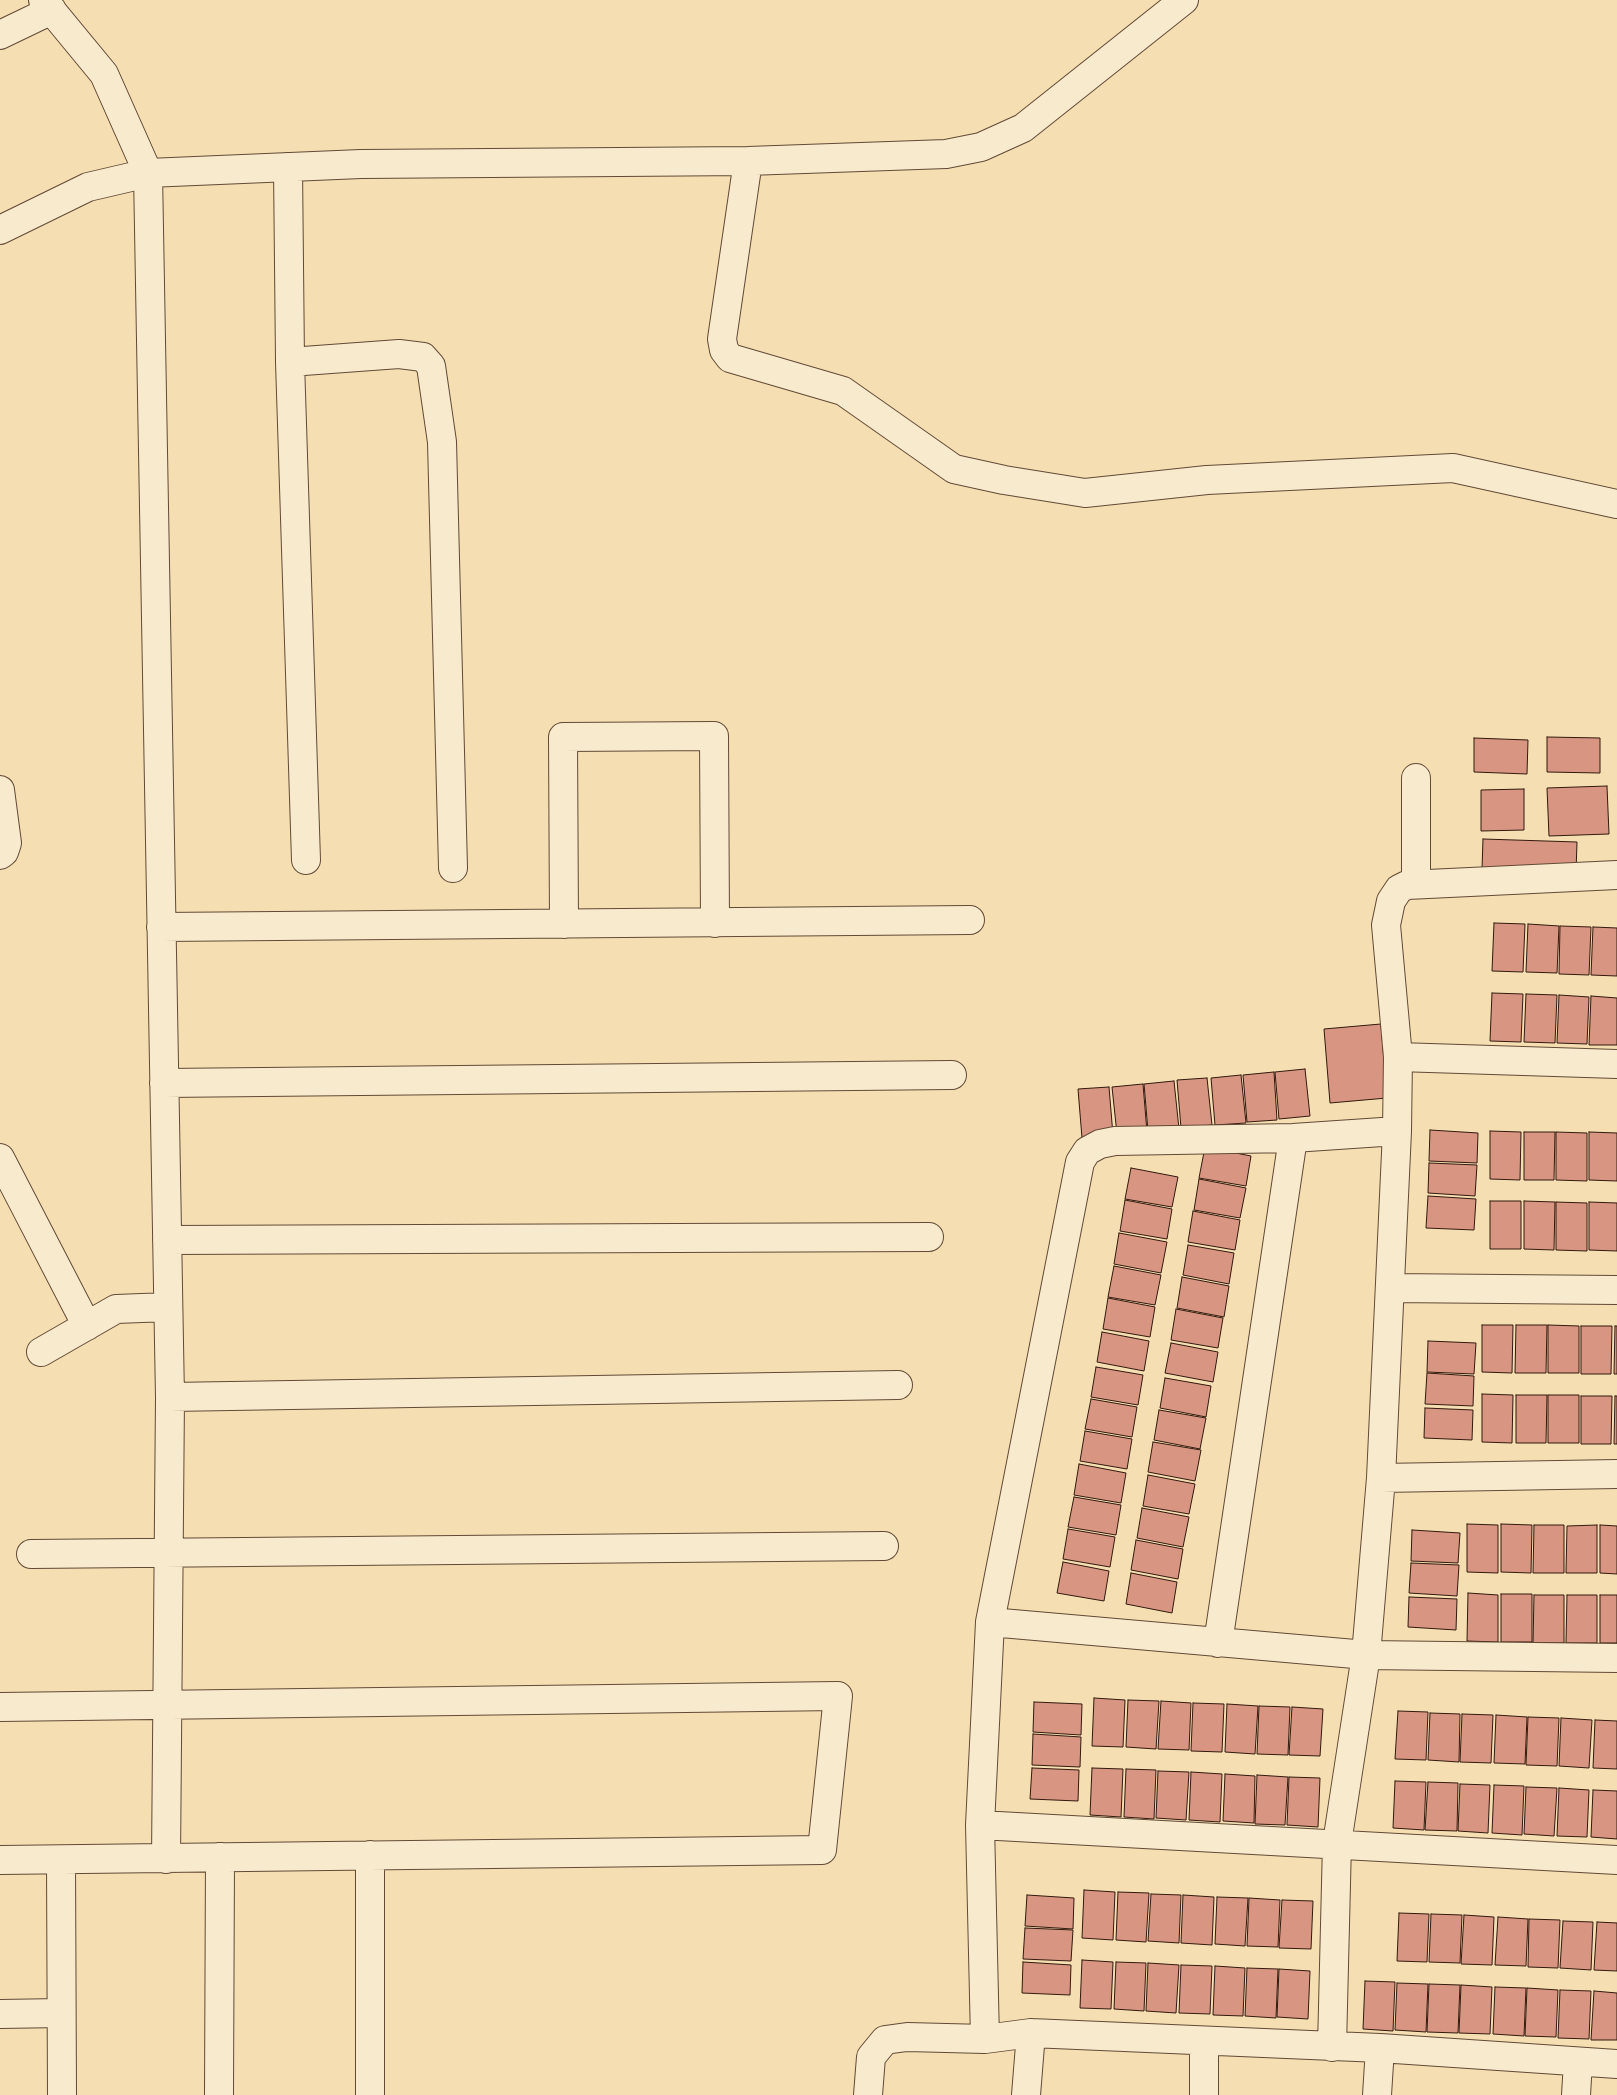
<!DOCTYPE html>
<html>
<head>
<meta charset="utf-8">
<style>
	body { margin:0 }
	canvas { display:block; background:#f4deb2 }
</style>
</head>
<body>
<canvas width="1617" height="2095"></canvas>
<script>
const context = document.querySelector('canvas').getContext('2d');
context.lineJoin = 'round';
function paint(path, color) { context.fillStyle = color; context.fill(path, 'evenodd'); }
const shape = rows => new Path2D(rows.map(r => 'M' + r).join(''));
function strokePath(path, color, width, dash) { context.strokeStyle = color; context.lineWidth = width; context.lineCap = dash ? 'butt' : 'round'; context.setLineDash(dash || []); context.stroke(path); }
const building = shape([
	[1547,737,1600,738,1600,773,1547,772,1547,737],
	[1474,738,1528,740,1527,774,1474,772,1474,738],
	[1607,786,1609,834,1549,836,1547,788,1607,786],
	[1524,789,1524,830,1481,831,1481,790,1524,789],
	[1483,839,1577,842,1576,872,1482,869,1483,839],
	[1494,923,1525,924,1523,972,1492,971,1494,923],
	[1528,924,1559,926,1557,973,1526,972,1528,924],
	[1560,926,1591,927,1589,975,1559,974,1560,926],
	[1593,927,1617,928,1617,976,1591,975,1593,927],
	[1492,993,1523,994,1521,1042,1490,1041,1492,993],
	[1526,994,1557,995,1555,1043,1524,1042,1526,994],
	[1559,995,1589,997,1587,1044,1557,1043,1559,995],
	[1591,996,1617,998,1617,1045,1589,1045,1591,996],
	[1381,1024,1387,1098,1330,1103,1324,1029,1381,1024],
	[1305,1069,1310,1116,1279,1119,1275,1072,1305,1069],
	[1274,1072,1277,1120,1247,1122,1243,1075,1274,1072],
	[1241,1075,1246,1123,1215,1125,1211,1078,1241,1075],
	[1207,1078,1212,1125,1181,1128,1177,1080,1207,1078],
	[1174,1081,1179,1129,1148,1131,1144,1084,1174,1081],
	[1143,1084,1147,1132,1117,1134,1112,1087,1143,1084],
	[1109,1087,1113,1135,1082,1138,1078,1089,1109,1087],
	[1430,1130,1478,1133,1477,1163,1429,1161,1430,1130],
	[1490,1131,1521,1132,1520,1180,1490,1179,1490,1131],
	[1524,1132,1555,1132,1554,1180,1524,1180,1524,1132],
	[1556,1132,1587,1133,1587,1181,1556,1180,1556,1132],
	[1589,1132,1617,1133,1617,1181,1589,1180,1589,1132],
	[1205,1147,1251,1156,1246,1186,1199,1178,1205,1147],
	[1429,1163,1477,1165,1475,1196,1428,1193,1429,1163],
	[1131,1168,1178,1177,1172,1207,1125,1199,1131,1168],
	[1199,1179,1246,1188,1240,1218,1194,1210,1199,1179],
	[1428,1196,1476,1199,1474,1230,1426,1228,1428,1196],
	[1125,1200,1172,1209,1167,1239,1120,1231,1125,1200],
	[1490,1201,1521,1201,1521,1249,1490,1249,1490,1201],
	[1524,1201,1555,1202,1554,1250,1524,1249,1524,1201],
	[1556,1202,1587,1203,1587,1251,1556,1250,1556,1202],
	[1589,1202,1617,1203,1617,1251,1589,1250,1589,1202],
	[1193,1211,1240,1220,1235,1250,1188,1242,1193,1211],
	[1119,1233,1167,1242,1161,1273,1114,1264,1119,1233],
	[1188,1245,1234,1253,1229,1284,1183,1275,1188,1245],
	[1114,1266,1161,1275,1155,1305,1108,1297,1114,1266],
	[1182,1277,1229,1286,1224,1317,1177,1308,1182,1277],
	[1108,1298,1155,1307,1150,1337,1103,1329,1108,1298],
	[1176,1309,1223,1318,1218,1348,1171,1340,1176,1309],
	[1482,1325,1513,1325,1512,1373,1482,1372,1482,1325],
	[1516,1325,1547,1325,1546,1373,1515,1373,1516,1325],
	[1548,1325,1579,1326,1579,1373,1548,1373,1548,1325],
	[1581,1326,1612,1326,1611,1374,1581,1374,1581,1326],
	[1615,1326,1617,1326,1617,1374,1614,1374,1615,1326],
	[1102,1332,1149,1341,1144,1371,1097,1362,1102,1332],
	[1428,1341,1476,1343,1474,1374,1427,1372,1428,1341],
	[1171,1343,1218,1352,1213,1382,1165,1373,1171,1343],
	[1096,1367,1143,1375,1138,1405,1091,1397,1096,1367],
	[1427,1373,1474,1376,1473,1406,1425,1404,1427,1373],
	[1165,1378,1211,1386,1206,1417,1160,1408,1165,1378],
	[1482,1394,1513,1395,1512,1443,1482,1442,1482,1394],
	[1516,1395,1547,1395,1546,1443,1516,1443,1516,1395],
	[1548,1395,1579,1395,1579,1443,1548,1443,1548,1395],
	[1581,1396,1612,1396,1611,1444,1581,1444,1581,1396],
	[1615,1396,1617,1396,1617,1444,1614,1444,1615,1396],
	[1091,1399,1137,1407,1132,1437,1085,1429,1091,1399],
	[1425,1408,1473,1410,1472,1440,1424,1438,1425,1408],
	[1159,1410,1206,1418,1200,1449,1154,1440,1159,1410],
	[1085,1431,1132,1439,1127,1469,1080,1461,1085,1431],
	[1153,1442,1201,1450,1195,1481,1148,1472,1153,1442],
	[1079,1464,1126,1473,1121,1503,1074,1495,1079,1464],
	[1148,1475,1195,1484,1189,1514,1143,1506,1148,1475],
	[1074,1497,1121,1505,1116,1535,1068,1527,1074,1497],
	[1142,1508,1189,1517,1183,1547,1137,1538,1142,1508],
	[1467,1524,1498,1525,1498,1573,1467,1572,1467,1524],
	[1501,1524,1532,1525,1531,1573,1501,1572,1501,1524],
	[1534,1525,1564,1525,1564,1573,1533,1573,1534,1525],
	[1597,1525,1597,1573,1566,1573,1567,1526,1597,1525],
	[1600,1525,1617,1526,1617,1574,1600,1573,1600,1525],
	[1068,1529,1115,1537,1110,1567,1063,1559,1068,1529],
	[1412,1530,1460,1533,1458,1563,1411,1561,1412,1530],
	[1136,1540,1183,1549,1178,1579,1131,1570,1136,1540],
	[1063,1562,1109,1571,1104,1601,1057,1593,1063,1562],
	[1411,1563,1459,1565,1457,1596,1409,1593,1411,1563],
	[1131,1573,1177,1582,1172,1613,1126,1604,1131,1573],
	[1468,1593,1498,1595,1498,1642,1467,1641,1468,1593],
	[1501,1594,1532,1594,1532,1642,1501,1642,1501,1594],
	[1534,1595,1564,1595,1564,1643,1533,1643,1534,1595],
	[1567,1595,1597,1595,1597,1643,1566,1643,1567,1595],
	[1600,1595,1617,1595,1617,1643,1600,1643,1600,1595],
	[1409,1597,1457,1599,1456,1630,1408,1627,1409,1597],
	[1094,1698,1125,1700,1123,1747,1092,1746,1094,1698],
	[1128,1700,1159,1701,1156,1749,1126,1747,1128,1700],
	[1161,1701,1191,1703,1189,1750,1158,1749,1161,1701],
	[1034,1702,1082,1704,1081,1735,1033,1732,1034,1702],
	[1193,1703,1224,1704,1222,1752,1191,1751,1193,1703],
	[1227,1704,1258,1706,1255,1754,1225,1752,1227,1704],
	[1259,1706,1290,1707,1288,1755,1257,1754,1259,1706],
	[1292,1707,1323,1709,1320,1756,1289,1755,1292,1707],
	[1398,1711,1428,1712,1426,1760,1395,1759,1398,1711],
	[1430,1713,1460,1714,1459,1762,1428,1760,1430,1713],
	[1462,1714,1493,1715,1491,1763,1460,1762,1462,1714],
	[1496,1715,1527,1717,1525,1764,1494,1763,1496,1715],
	[1528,1717,1559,1718,1557,1766,1526,1765,1528,1717],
	[1561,1718,1592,1720,1589,1768,1559,1766,1561,1718],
	[1595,1720,1617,1721,1617,1769,1593,1768,1595,1720],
	[1033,1734,1081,1737,1080,1767,1032,1765,1033,1734],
	[1032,1768,1079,1770,1078,1801,1030,1799,1032,1768],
	[1092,1768,1123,1769,1121,1817,1090,1815,1092,1768],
	[1126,1769,1156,1770,1154,1819,1124,1817,1126,1769],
	[1158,1771,1189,1772,1186,1820,1156,1818,1158,1771],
	[1191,1772,1222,1774,1220,1822,1189,1820,1191,1772],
	[1225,1774,1255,1776,1254,1823,1223,1821,1225,1774],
	[1257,1775,1288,1777,1285,1825,1255,1824,1257,1775],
	[1289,1777,1320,1778,1318,1827,1287,1825,1289,1777],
	[1395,1781,1426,1782,1424,1830,1393,1828,1395,1781],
	[1428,1782,1458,1783,1457,1831,1425,1830,1428,1782],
	[1460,1784,1490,1785,1488,1833,1458,1831,1460,1784],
	[1494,1785,1524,1786,1522,1835,1492,1833,1494,1785],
	[1526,1787,1557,1788,1554,1836,1524,1834,1526,1787],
	[1559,1788,1589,1790,1587,1837,1557,1836,1559,1788],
	[1593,1790,1617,1791,1617,1839,1591,1837,1593,1790],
	[1084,1890,1115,1892,1113,1940,1082,1938,1084,1890],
	[1118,1892,1149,1893,1146,1942,1116,1940,1118,1892],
	[1151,1894,1181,1895,1179,1943,1148,1941,1151,1894],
	[1027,1895,1074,1898,1073,1929,1025,1926,1027,1895],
	[1183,1895,1214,1897,1212,1945,1181,1943,1183,1895],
	[1217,1897,1248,1898,1245,1946,1215,1944,1217,1897],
	[1249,1898,1280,1900,1278,1947,1247,1946,1249,1898],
	[1282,1900,1313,1901,1311,1949,1279,1948,1282,1900],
	[1399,1913,1429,1914,1427,1962,1397,1961,1399,1913],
	[1431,1914,1462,1915,1460,1963,1429,1962,1431,1914],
	[1464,1915,1494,1917,1492,1965,1461,1964,1464,1915],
	[1498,1917,1528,1919,1526,1966,1495,1965,1498,1917],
	[1529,1919,1560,1920,1558,1968,1528,1967,1529,1919],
	[1563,1921,1593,1922,1591,1970,1560,1968,1563,1921],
	[1597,1922,1617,1923,1617,1971,1594,1970,1597,1922],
	[1025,1928,1073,1930,1071,1961,1023,1959,1025,1928],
	[1082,1960,1113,1962,1111,2009,1080,2008,1082,1960],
	[1023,1962,1071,1965,1070,1995,1022,1993,1023,1962],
	[1116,1962,1146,1963,1144,2011,1114,2009,1116,1962],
	[1148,1963,1179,1965,1176,2013,1146,2011,1148,1963],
	[1181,1965,1212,1966,1210,2014,1179,2013,1181,1965],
	[1215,1966,1245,1968,1243,2016,1213,2015,1215,1966],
	[1247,1968,1278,1969,1276,2018,1245,2016,1247,1968],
	[1279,1969,1310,1971,1308,2019,1277,2017,1279,1969],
	[1365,1981,1395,1982,1393,2031,1363,2029,1365,1981],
	[1397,1983,1428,1984,1426,2032,1395,2030,1397,1983],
	[1429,1984,1460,1985,1458,2033,1427,2032,1429,1984],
	[1461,1985,1492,1987,1490,2034,1459,2033,1461,1985],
	[1495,1987,1526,1988,1524,2036,1493,2034,1495,1987],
	[1527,1988,1558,1990,1556,2037,1525,2036,1527,1988],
	[1560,1990,1591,1991,1589,2039,1558,2038,1560,1990],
	[1594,1991,1617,1993,1617,2040,1591,2040,1594,1991]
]);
paint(building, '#d89682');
strokePath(building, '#32190d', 1);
const minor = shape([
	[43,0,104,74,148,173,170,1397,166,1859],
	[0,35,52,10],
	[748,161,722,339,724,350,730,358,843,391,954,469,1004,480,1085,493,1207,480,1453,468,1617,504],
	[288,167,290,362,306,860],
	[0,230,88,187,148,173,361,164,748,161,946,154,981,147,1023,128,1184,0],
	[290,362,399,354,423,357,431,366,442,442,453,868],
	[0,790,7,843,4,852,0,855],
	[1416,884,1416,778],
	[564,924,563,737,714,736,715,923],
	[161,927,970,920],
	[1398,1057,1617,1064],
	[164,1083,952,1075],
	[0,1158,87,1326],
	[167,1240,929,1237],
	[1390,1288,1617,1290],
	[41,1352,116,1309,168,1307],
	[170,1397,898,1385],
	[1381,1478,1617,1474],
	[31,1554,884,1546],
	[990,1622,1366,1655,1617,1658],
	[1218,1643,1293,1138],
	[0,1707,838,1696,822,1850,0,1860],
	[980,1825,1617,1860],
	[370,1855,370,2095],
	[61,1860,62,2095],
	[0,2014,61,2013],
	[985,2039,980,1825,990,1622,1080,1162,1087,1151,1100,1144,1115,1141,1293,1138,1397,1131],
	[1332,2047,1337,1843,1366,1655,1381,1478,1397,1131,1398,1057,1386,925,1391,901,1399,889,1407,885,1617,875],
	[219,2095,220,1857],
	[868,2095,871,2057,885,2040,907,2037,985,2039,1031,2033,1380,2048,1617,2064],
	[1026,2095,1031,2033],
	[1204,2095,1204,2041],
	[1377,2095,1380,2048],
	[1576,2095,1578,2062]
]);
strokePath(minor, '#624a36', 30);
strokePath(minor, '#f8eacd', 28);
</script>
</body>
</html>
